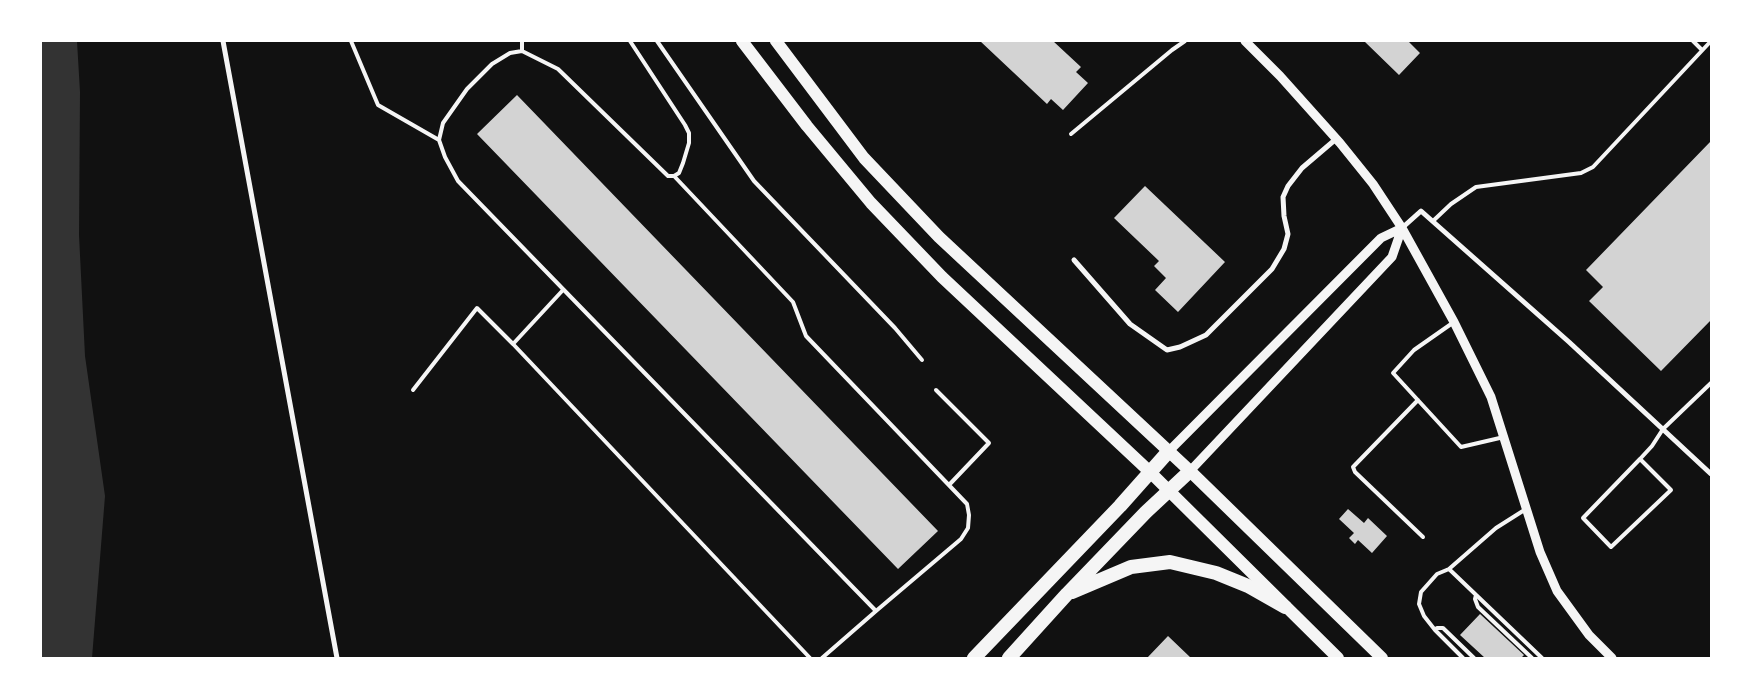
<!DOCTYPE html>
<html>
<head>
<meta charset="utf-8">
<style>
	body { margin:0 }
	#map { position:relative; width:1752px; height:699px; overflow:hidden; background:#111; font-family:"Zilla Slab",serif }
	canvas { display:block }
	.frame { position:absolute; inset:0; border:42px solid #fff; pointer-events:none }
</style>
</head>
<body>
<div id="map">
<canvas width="1752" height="699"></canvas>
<div class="frame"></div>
</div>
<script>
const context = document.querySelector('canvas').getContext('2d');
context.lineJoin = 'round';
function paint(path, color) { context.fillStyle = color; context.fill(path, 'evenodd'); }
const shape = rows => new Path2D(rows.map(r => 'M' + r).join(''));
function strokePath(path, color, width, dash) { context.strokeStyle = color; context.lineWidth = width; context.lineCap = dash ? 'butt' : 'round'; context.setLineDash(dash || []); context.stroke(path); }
paint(shape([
	[41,41,77,41,80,92,79,235,85,356,105,496,92,658,41,658]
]), '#333');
paint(shape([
	[980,41,1053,41,1081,67,1076,72,1088,83,1063,110,1051,99,1047,104],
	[1364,41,1410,41,1409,42,1420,53,1399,75],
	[517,95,938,531,898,569,477,134],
	[1711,141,1711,320,1661,371,1589,301,1603,287,1586,270],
	[1145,186,1225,262,1178,312,1155,290,1166,278,1154,266,1159,261,1114,218],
	[1348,509,1364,523,1368,518,1387,536,1372,553,1358,540,1355,544,1349,538,1354,533,1339,519],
	[1480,614,1524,655,1521,658,1485,658,1460,635],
	[1168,636,1191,658,1147,658]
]), '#d3d3d3');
strokePath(shape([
	[351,41,378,105,439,140],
	[630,41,685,125,689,133,689,143,683,163,679,173,674,176,668,176,558,69,522,51,510,53,492,64,467,89,443,123,439,140,445,157,458,181,876,611,961,539,968,528,969,515,967,504,806,336,793,302,674,176],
	[657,41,754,181,895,328,922,360],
	[1693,41,1702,50],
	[522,51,522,41],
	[1071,134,1172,50,1185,41],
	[1433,221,1451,204,1476,187,1581,173,1593,167,1711,41],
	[563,290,513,344,810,658],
	[1454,322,1414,350,1393,373,1461,447,1504,437],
	[413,390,477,308,513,344],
	[936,390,989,443,949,485],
	[1418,400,1353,467,1355,472,1423,537],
	[1640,459,1671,490,1611,547,1583,518,1640,459,1652,446,1663,429,1711,383],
	[1449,569,1542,658],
	[1476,595,1475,599,1478,607,1532,658],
	[1435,630,1437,628,1443,628,1474,658],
	[822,658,876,611],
	[1463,658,1435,630,1424,616,1419,604,1421,592,1437,574,1449,569,1496,528,1526,509]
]), '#f5f5f5', 4);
strokePath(shape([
	[223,41,337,658],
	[1402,228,1421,211,1569,342,1711,474],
	[1074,260,1130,324,1167,350,1180,347,1206,335,1272,269,1284,249,1288,234,1284,216,1283,197,1288,186,1302,168,1336,139]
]), '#f5f5f5', 5);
strokePath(shape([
	[1245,41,1280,76,1340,143,1373,184,1402,228,1454,322,1491,397,1540,552,1557,591,1589,635,1612,658],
	[1168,452,1381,238,1402,228],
	[1190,471,1392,257,1402,228]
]), '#f5f5f5', 9);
strokePath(shape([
	[742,41,807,126,871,203,942,277,1150,472,1338,658],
	[776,41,864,158,939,237,1190,471,1382,658]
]), '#f5f5f5', 12);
strokePath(shape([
	[1072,592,1131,567,1170,562,1216,573,1248,586,1285,607],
	[974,658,1120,506,1168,452],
	[1009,658,1067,594,1146,512,1190,471]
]), '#f5f5f5', 14);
</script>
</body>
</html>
